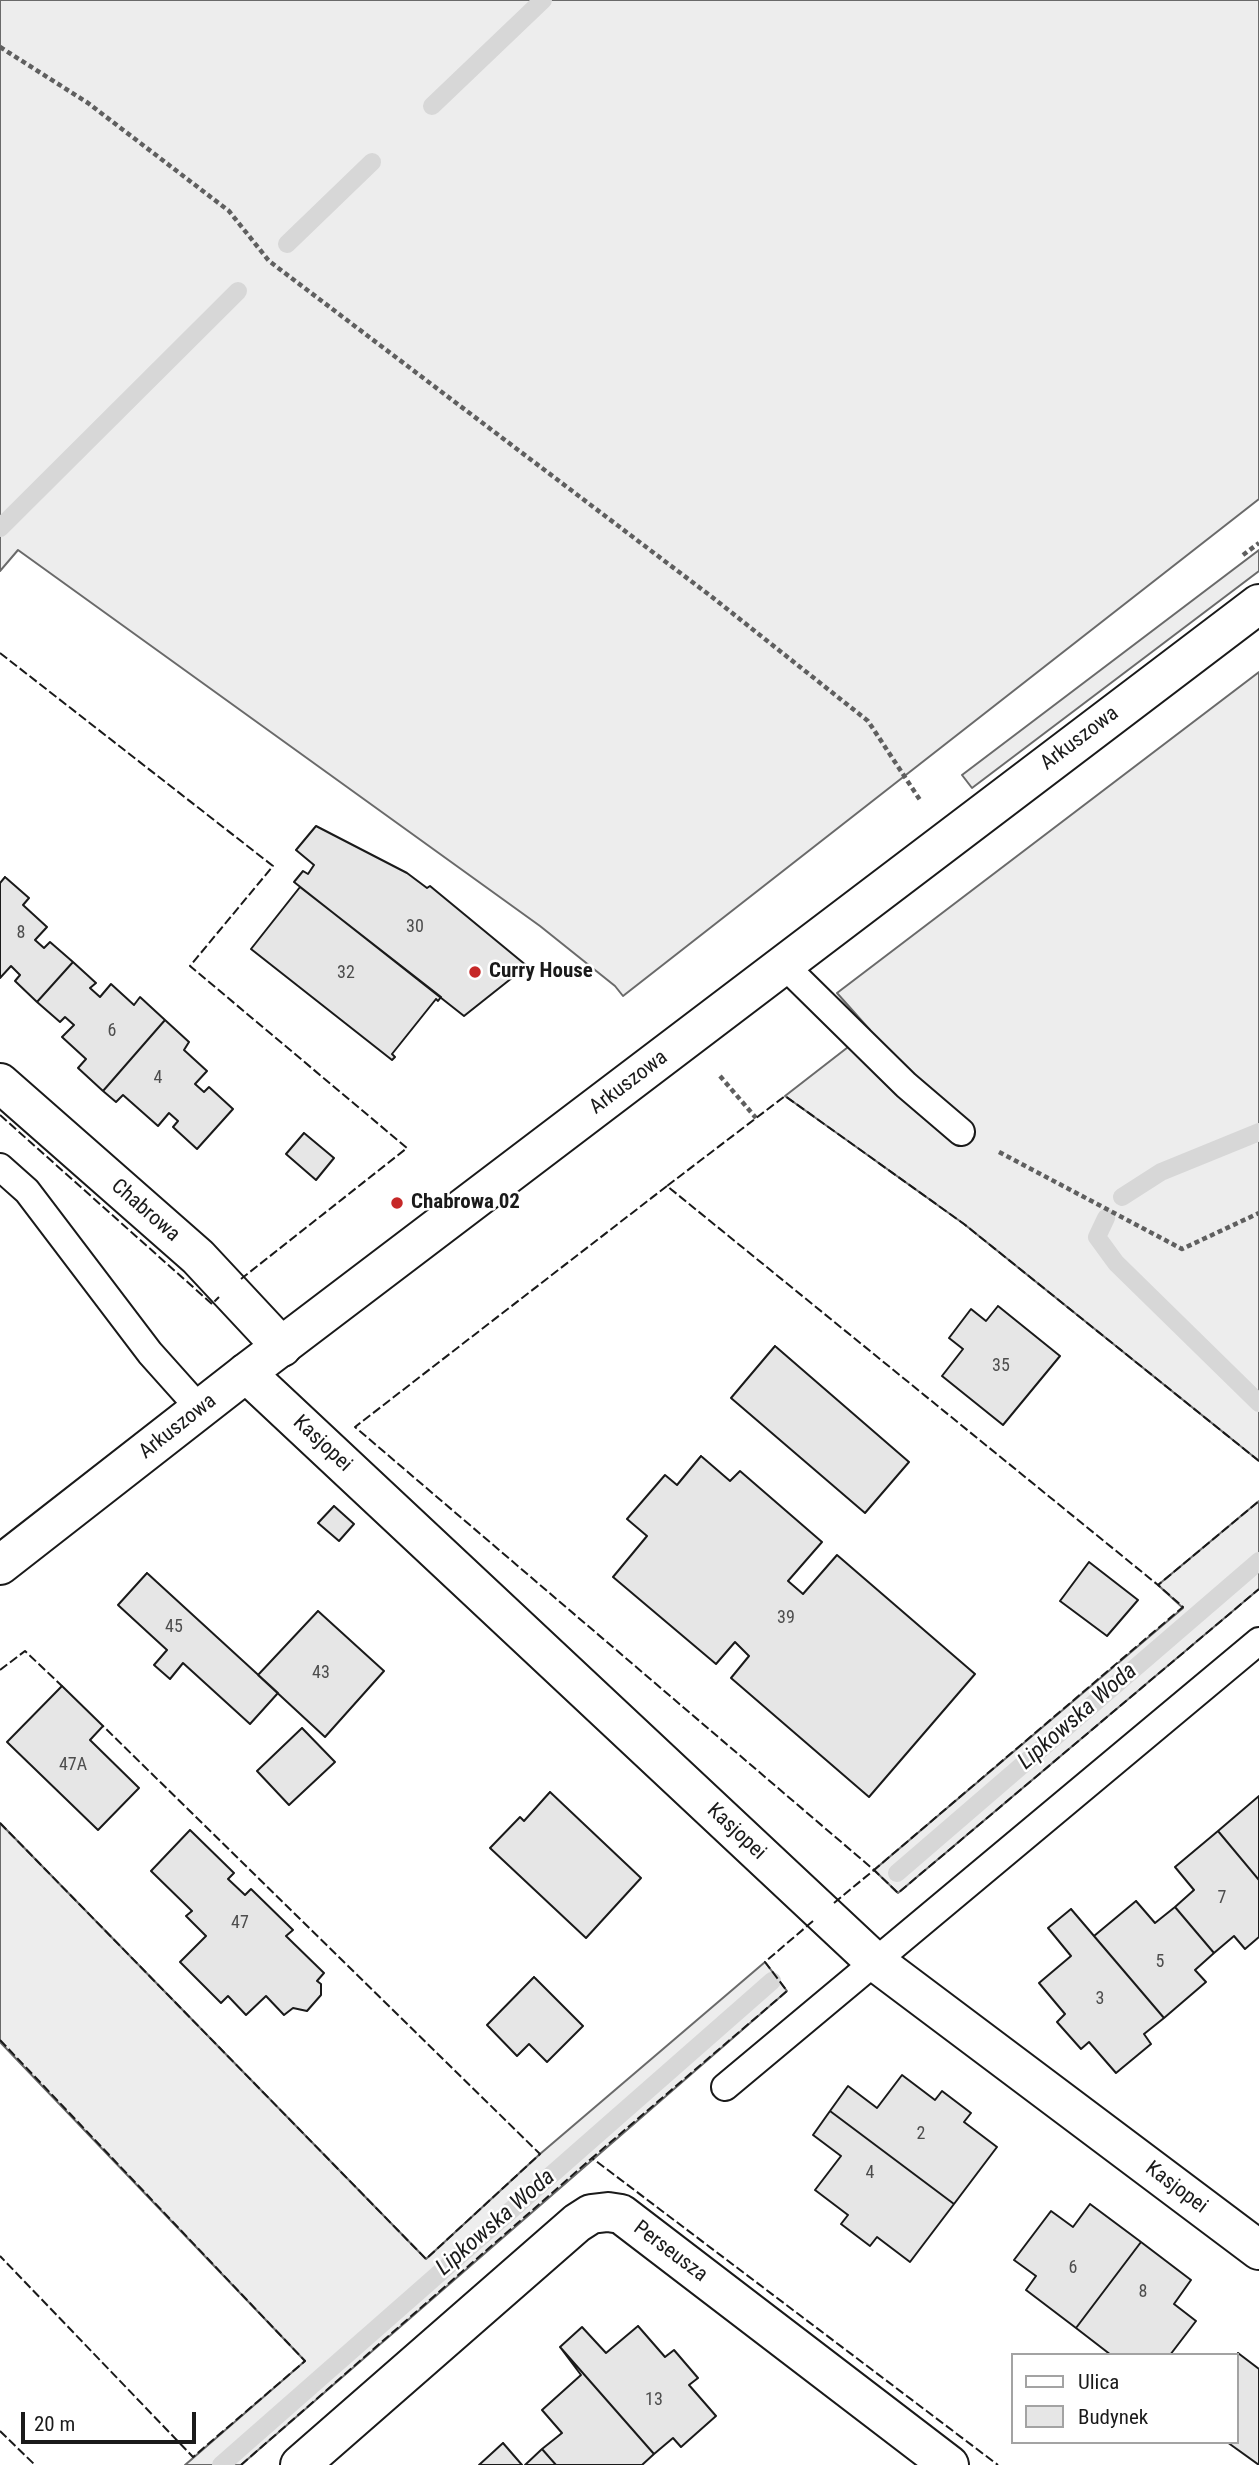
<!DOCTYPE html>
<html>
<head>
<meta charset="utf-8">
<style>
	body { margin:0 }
	#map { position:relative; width:1259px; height:2465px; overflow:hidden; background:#fff; font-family:"Roboto Condensed",sans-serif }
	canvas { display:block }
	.legend { position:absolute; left:1011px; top:2353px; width:228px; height:91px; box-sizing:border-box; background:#fff; border:2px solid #a3a3a3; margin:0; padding:9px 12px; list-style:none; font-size:21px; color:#1a1a1a }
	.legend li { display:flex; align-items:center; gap:14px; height:35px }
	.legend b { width:35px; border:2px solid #a3a3a3 }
	.scale { position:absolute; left:21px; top:2412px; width:175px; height:32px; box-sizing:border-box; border:4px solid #1a1a1a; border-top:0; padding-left:9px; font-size:21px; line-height:24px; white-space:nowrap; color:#1a1a1a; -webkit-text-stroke:5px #fff; paint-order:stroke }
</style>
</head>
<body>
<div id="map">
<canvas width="1259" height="2465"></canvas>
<ul class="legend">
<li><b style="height:9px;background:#fff"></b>Ulica</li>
<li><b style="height:19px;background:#e6e6e6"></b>Budynek</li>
</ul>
<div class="scale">20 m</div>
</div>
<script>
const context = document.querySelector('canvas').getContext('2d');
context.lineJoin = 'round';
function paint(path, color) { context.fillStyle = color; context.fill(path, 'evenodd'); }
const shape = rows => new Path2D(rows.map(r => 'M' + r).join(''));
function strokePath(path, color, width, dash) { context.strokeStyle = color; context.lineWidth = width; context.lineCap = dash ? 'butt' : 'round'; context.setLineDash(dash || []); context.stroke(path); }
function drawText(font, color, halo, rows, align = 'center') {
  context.font = font + ' "Roboto Condensed",sans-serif'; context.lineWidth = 5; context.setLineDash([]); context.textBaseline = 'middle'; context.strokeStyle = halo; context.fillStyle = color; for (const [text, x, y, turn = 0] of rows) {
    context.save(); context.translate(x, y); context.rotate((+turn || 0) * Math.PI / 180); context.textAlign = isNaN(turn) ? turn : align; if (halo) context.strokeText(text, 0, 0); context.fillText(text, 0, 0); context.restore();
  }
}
const built = shape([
	[0,0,1259,0,1259,499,623,996,615,986,540,926,18,550,0,571,0,0],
	[1259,550,1259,571,972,788,962,775,1259,550],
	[1259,672,1259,1461,964,1224,785,1096,870,1030,837,993,1259,672],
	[1259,1501,1259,1589,898,1893,874,1870,1183,1608,1158,1585,1259,1501],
	[0,1823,426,2259,540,2154,765,1962,787,1991,241,2465,185,2465,305,2361,0,2042,0,1823]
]);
paint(built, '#ededed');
strokePath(built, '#6a6a6a', 2);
strokePath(shape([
	[432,106,543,0],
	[287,244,372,162],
	[0,528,238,291],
	[1122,1197,1161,1172,1259,1132],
	[1106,1218,1097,1237,1116,1263,1259,1403],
	[897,1873,1259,1561],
	[221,2465,772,1981]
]), '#d7d7d7', 18);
const building = shape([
	[316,826,407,873,427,888,430,886,527,966,464,1016,294,882,303,871,308,874,314,865,296,850,316,826],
	[5,877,29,898,23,905,47,927,35,940,44,948,50,942,73,962,37,1002,15,981,20,975,11,966,0,978,0,883,5,877],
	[300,887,441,997,438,1001,436,999,392,1054,395,1057,392,1060,251,949,300,887],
	[73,962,96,983,90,988,100,997,111,984,134,1005,140,997,165,1020,103,1091,78,1068,86,1059,62,1037,74,1025,65,1017,60,1022,37,1002,73,962],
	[165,1020,189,1042,184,1050,207,1071,195,1084,204,1092,209,1087,233,1109,197,1149,173,1127,178,1121,169,1113,158,1126,123,1095,116,1102,103,1091,165,1020],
	[304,1133,334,1158,316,1180,286,1154,304,1133],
	[998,1306,1060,1356,1003,1425,942,1376,963,1349,949,1338,971,1309,986,1321,998,1306],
	[775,1346,909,1462,865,1513,731,1398,775,1346],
	[701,1456,730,1481,740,1471,822,1542,788,1581,803,1594,837,1555,975,1674,869,1797,731,1678,749,1656,735,1642,716,1664,613,1577,647,1536,627,1519,665,1475,677,1485,701,1456],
	[334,1506,354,1524,339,1541,318,1523,334,1506],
	[1089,1562,1138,1600,1107,1636,1060,1601,1089,1562],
	[147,1573,278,1693,250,1724,183,1663,170,1679,154,1665,167,1650,118,1605,147,1573],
	[318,1611,384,1671,325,1737,258,1675,318,1611],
	[62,1686,103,1726,90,1740,139,1788,98,1830,7,1742,62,1686],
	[302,1728,335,1762,289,1805,257,1771,302,1728],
	[550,1792,641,1878,586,1938,490,1848,520,1817,524,1821,550,1792],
	[1259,1796,1259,1880,1218,1831,1259,1796],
	[190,1830,234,1873,228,1879,245,1895,251,1889,293,1930,286,1936,324,1973,317,1981,321,1984,321,1995,307,2011,293,2008,284,2015,266,1996,246,2015,228,1996,221,2003,180,1962,206,1936,186,1916,192,1911,151,1871,190,1830],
	[1218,1831,1259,1880,1259,1937,1245,1949,1234,1936,1214,1953,1175,1907,1194,1890,1175,1867,1218,1831],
	[1136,1901,1155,1923,1175,1907,1214,1953,1195,1970,1206,1982,1164,2018,1094,1936,1136,1901],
	[1071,1909,1164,2018,1144,2034,1151,2044,1116,2073,1089,2042,1081,2049,1057,2022,1065,2014,1039,1983,1071,1956,1048,1928,1071,1909],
	[534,1977,583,2026,547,2062,529,2044,517,2056,487,2025,534,1977],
	[902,2075,935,2100,942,2091,971,2113,964,2122,997,2147,954,2204,830,2111,848,2086,877,2108,902,2075],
	[830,2111,954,2204,910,2262,877,2237,870,2246,841,2224,848,2215,815,2190,841,2156,813,2135,830,2111],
	[1090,2204,1141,2242,1076,2328,1026,2290,1036,2276,1014,2260,1051,2211,1073,2227,1090,2204],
	[1141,2242,1191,2280,1174,2304,1196,2321,1170,2355,1111,2355,1076,2328,1141,2242],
	[638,2326,665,2357,674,2350,698,2378,689,2385,716,2416,681,2447,673,2438,654,2454,560,2347,582,2327,606,2353,638,2326],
	[560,2347,654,2454,642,2465,556,2465,542,2449,562,2433,542,2410,581,2375,560,2347],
	[1238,2353,1259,2369,1259,2465,1227,2442,1236,2442,1238,2353],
	[503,2443,522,2465,479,2465,503,2443],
	[542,2449,556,2465,525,2465,542,2449]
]);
paint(building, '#e6e6e6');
strokePath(building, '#1a1a1a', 2);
const service = shape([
	[784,965,906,1085,961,1132],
	[0,1167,27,1191,150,1353,201,1410],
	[725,2087,1259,1641]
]);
const minor = shape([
	[0,1083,198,1257,282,1347],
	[246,1373,873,1960,1259,2250],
	[300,2465,577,2223,591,2214,608,2212,621,2214,949,2465]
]);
const secondary = shape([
	[0,1565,246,1373,1259,604]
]);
strokePath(service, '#1a1a1a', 30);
strokePath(minor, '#1a1a1a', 42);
strokePath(secondary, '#1a1a1a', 42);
strokePath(shape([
	[0,47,88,103,229,211,269,261,712,597,868,721,920,800],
	[1243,555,1259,543],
	[720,1076,756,1118],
	[999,1152,1182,1249,1259,1213]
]), '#5f5f5f', 4.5, [5, 3.5]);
strokePath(service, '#fff', 26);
strokePath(minor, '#fff', 38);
strokePath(secondary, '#fff', 38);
strokePath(shape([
	[0,653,273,866,190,966,407,1148,241,1279],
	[0,1115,212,1304,219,1297],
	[667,1186,355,1427,874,1870,1183,1607,1158,1585],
	[1259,1461,964,1224,785,1096,667,1186,1158,1585,1259,1501],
	[0,1670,25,1651,62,1686],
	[0,1823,426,2259,540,2154,103,1726],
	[834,1903,874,1870,898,1893,1259,1589],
	[813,1921,765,1962,787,1991,592,2158,998,2465],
	[0,2040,305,2361,193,2457,0,2256],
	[0,2431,35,2465],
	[241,2465,592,2158]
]), '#1a1a1a', 2, [9, 3.5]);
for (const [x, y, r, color] of [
	[475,972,7,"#c62828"],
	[397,1203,7,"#c62828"]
]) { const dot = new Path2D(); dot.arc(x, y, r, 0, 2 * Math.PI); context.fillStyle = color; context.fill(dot); strokePath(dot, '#fff', 2.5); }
drawText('18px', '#4d4d4d', null, [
	["30",415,927],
	["8",21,933],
	["32",346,973],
	["6",112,1031],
	["4",158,1078],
	["35",1001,1366],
	["39",786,1618],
	["45",174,1627],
	["43",321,1673],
	["47A",73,1765],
	["7",1222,1898],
	["47",240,1923],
	["5",1160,1962],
	["3",1100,1999],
	["2",921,2134],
	["4",870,2173],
	["6",1073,2268],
	["8",1143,2292],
	["13",654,2400]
]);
drawText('21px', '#1a1a1a', '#fff', [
	["Arkuszowa",1080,739,-37],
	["Arkuszowa",629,1083,-37],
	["Chabrowa",145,1211,41],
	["Arkuszowa",178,1427,-38],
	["Kasjopei",322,1444,43],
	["Kasjopei",736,1832,43],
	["Kasjopei",1176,2188,37],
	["Perseusza",670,2252,37]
]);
drawText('bold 21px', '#1a1a1a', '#fff', [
	["Curry House",489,972],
	["Chabrowa 02",411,1203]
], 'left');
drawText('italic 23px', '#1a1a1a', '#fff', [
	["Lipkowska Woda",1078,1717,-41],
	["Lipkowska Woda",496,2223,-41]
]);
</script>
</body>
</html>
